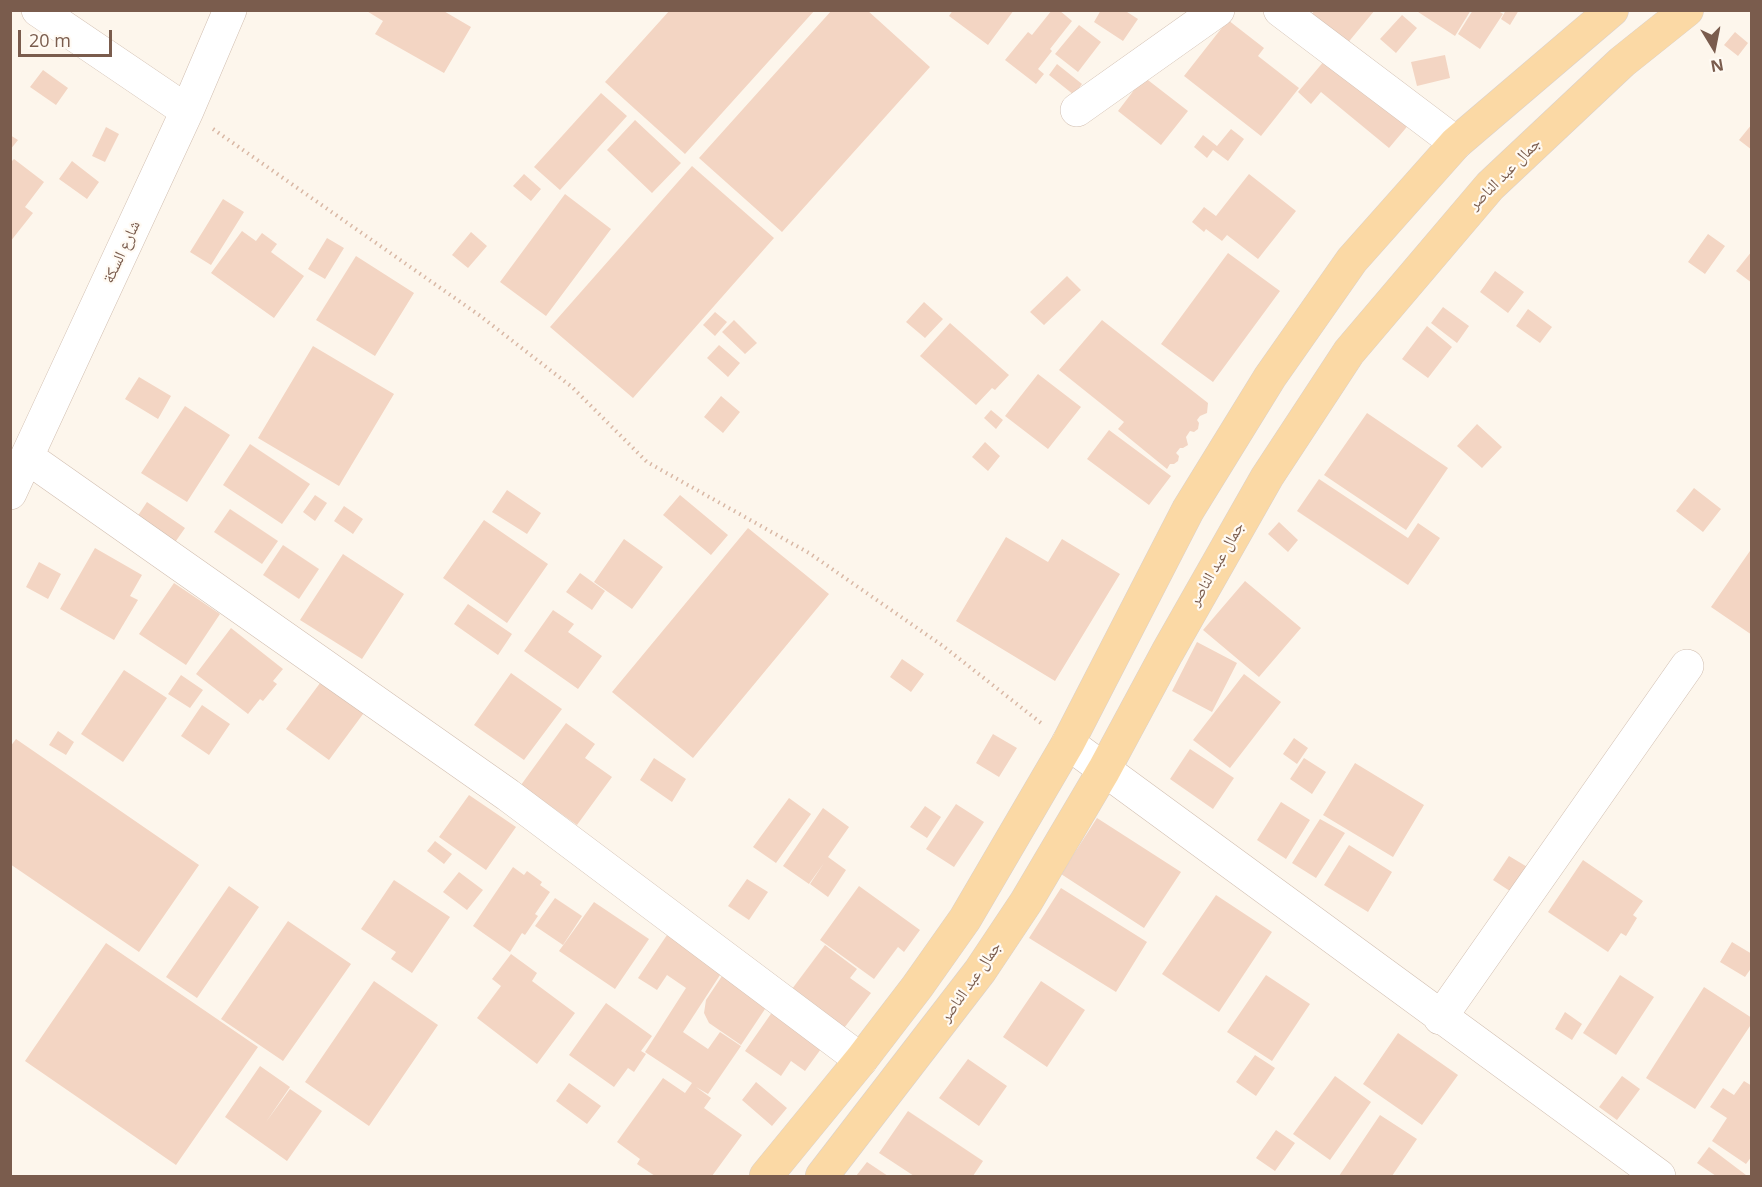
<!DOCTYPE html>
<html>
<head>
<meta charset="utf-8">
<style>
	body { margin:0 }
	#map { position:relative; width:1762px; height:1187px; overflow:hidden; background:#fdf6ec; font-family:"Open Sans",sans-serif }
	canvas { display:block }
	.frame { position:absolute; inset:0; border:12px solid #7a5c4d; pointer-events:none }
	.north { position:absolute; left:1684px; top:18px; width:60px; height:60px; -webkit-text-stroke:4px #fffaf3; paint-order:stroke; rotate:170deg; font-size:16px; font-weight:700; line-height:24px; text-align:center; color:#7a5c4d }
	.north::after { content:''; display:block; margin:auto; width:21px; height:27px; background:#7a5c4d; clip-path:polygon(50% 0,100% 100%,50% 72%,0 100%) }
	.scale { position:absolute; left:18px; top:30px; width:94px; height:27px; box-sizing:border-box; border:3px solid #7a5c4d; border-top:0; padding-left:8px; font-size:18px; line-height:21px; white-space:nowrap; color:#7a5c4d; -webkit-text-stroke:4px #fffaf3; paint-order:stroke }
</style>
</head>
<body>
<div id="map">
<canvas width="1762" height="1187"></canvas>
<div class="frame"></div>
<div class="north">N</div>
<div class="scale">20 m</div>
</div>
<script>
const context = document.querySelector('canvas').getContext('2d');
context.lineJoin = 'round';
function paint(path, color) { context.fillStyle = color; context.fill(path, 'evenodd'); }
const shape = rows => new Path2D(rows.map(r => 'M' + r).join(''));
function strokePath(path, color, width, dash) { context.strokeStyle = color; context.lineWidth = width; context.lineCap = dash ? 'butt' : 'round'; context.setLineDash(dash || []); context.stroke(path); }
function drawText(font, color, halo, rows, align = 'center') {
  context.font = font + ' "Open Sans","Noto Naskh Arabic",sans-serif'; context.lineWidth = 4.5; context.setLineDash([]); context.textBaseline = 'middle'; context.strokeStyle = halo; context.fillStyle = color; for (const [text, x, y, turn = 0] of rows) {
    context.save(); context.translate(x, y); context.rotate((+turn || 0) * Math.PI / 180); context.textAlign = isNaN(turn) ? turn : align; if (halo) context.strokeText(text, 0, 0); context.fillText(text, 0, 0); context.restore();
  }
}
paint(shape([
	[365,10,442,10,471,27,444,73,375,34,383,21],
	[670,10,815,10,685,154,605,82],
	[832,10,867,10,930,67,782,232,699,158],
	[953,10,1014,10,988,45,949,16],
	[1052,10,1059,10,1072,21,1050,49,1052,51,1038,69,1044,74,1036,84,1005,60,1028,32,1032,35],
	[1101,10,1124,10,1138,19,1123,41,1094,22],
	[1315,10,1375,10,1346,45,1310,16],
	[1415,10,1471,10,1455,36],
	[1473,10,1497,10,1503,14,1480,49,1458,34],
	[1506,10,1519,10,1510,25,1501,19],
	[1402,15,1417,28,1396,53,1380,39],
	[1228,20,1264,48,1258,56,1299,88,1261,136,1184,76],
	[1079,25,1101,42,1078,72,1055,54],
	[1735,32,1748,43,1738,56,1724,45],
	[1330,54,1411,122,1389,148,1321,92,1311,104,1298,92],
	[1445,55,1450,78,1417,86,1411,62],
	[1057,64,1082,84,1074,95,1049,75],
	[43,70,68,88,56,105,30,87],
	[1144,77,1188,111,1161,145,1118,111],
	[601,93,627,116,560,190,534,167],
	[635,120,681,163,652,193,607,150],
	[1752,124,1752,150,1739,140],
	[106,127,119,134,105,162,92,156],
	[1231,129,1244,139,1228,161,1213,150,1207,158,1194,147,1203,135,1217,146],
	[10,135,18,140,10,150],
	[14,159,44,182,25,207,33,213,10,242,10,163],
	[72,161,99,182,87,199,59,179],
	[692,166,774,238,633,398,550,327],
	[524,174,541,189,531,201,513,186],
	[1249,174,1296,211,1258,259,1227,235,1222,241,1206,229,1204,232,1192,222,1204,207,1216,216],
	[565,194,611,229,546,316,500,282],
	[223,199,244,212,211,265,190,252],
	[242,231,256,241,262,233,277,244,271,252,304,276,274,318,211,273],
	[471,232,487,246,468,268,452,255],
	[1708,234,1725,246,1705,274,1688,262],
	[327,238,344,248,325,279,308,269],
	[1752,251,1752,283,1736,271],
	[1228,253,1280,291,1213,382,1161,344],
	[356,256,414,293,375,356,316,320],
	[1495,271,1524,292,1508,313,1480,292],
	[1067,276,1081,290,1044,325,1030,312],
	[924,302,943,319,925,338,906,322],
	[1443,307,1469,326,1457,343,1431,323],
	[1528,309,1552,327,1540,343,1516,326],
	[715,312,727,322,715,336,703,325],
	[734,320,757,343,745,354,722,332],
	[1102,320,1208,403,1207,413,1200,416,1197,420,1199,423,1198,429,1194,432,1190,431,1186,437,1188,445,1183,448,1180,448,1176,453,1179,456,1178,461,1174,464,1170,464,1167,469,1118,429,1124,422,1059,370],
	[950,323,1009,375,995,390,992,388,976,405,920,356],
	[1427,326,1452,347,1428,378,1402,359],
	[719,345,740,363,728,377,707,358],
	[313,346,394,394,339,486,258,438],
	[1038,374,1081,407,1048,449,1005,416],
	[139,377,171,396,158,419,125,399],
	[721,396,740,412,723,433,704,417],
	[185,406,230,435,187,502,141,473],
	[991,410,1003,420,996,429,984,418],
	[1367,413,1448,468,1406,530,1324,475],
	[1477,424,1502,447,1482,468,1457,446],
	[1109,430,1171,476,1149,505,1087,459],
	[985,442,1000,456,988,471,972,457],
	[250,444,310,484,282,524,223,485],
	[1319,479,1408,538,1418,523,1440,538,1408,585,1297,511],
	[1694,488,1721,509,1703,532,1676,511],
	[507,490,541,513,527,534,492,512],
	[315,495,327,503,315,521,303,512],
	[680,495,728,535,711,555,663,515],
	[147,502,185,528,171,548,133,523],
	[344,506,363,519,353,534,334,521],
	[230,509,278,541,262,564,214,532],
	[484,520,548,564,507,623,443,578],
	[1279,522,1298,540,1288,552,1268,534],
	[748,528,829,594,693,758,612,692],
	[1006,537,1048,562,1062,539,1120,574,1055,681,956,621],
	[624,539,663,567,632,609,594,582],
	[283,545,319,569,299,599,263,575],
	[95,548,142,575,130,596,138,600,114,640,60,609],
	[1752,548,1752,635,1711,607],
	[343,554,404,594,362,659,300,620],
	[39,562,61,574,48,599,26,587],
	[580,573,605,591,592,610,566,592],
	[1245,581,1301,628,1259,677,1203,630],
	[174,583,220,614,186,665,139,634],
	[468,604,512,634,498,655,454,624],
	[553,610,574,624,568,632,602,656,578,689,524,651],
	[231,628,283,669,273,681,277,684,263,701,260,699,248,714,196,674],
	[1197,642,1237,663,1212,712,1172,691],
	[902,659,924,674,911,692,890,677],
	[124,670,167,698,123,762,81,734],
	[511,673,562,709,524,760,474,725],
	[1244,674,1281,702,1230,768,1193,740],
	[181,675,203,690,190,708,168,694],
	[323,679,366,710,329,760,286,729],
	[202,705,230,724,209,755,181,736],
	[566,723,595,744,585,758,612,777,577,825,521,785],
	[58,731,74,742,66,755,49,745],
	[993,734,1017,748,999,777,976,763],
	[1294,738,1308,748,1297,764,1283,754],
	[16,739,199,865,139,952,10,864,10,747],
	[1190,749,1234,778,1213,809,1170,779],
	[654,758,686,779,672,802,640,780],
	[1304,758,1326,772,1312,794,1290,779],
	[1355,763,1424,805,1393,857,1323,815],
	[469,795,516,827,486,870,439,837],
	[789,798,811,814,776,863,753,847],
	[1281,802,1310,820,1286,859,1257,840],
	[956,804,984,822,954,867,926,849],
	[925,806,941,817,927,838,910,827],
	[823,808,849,827,828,857,846,870,828,897,810,884,824,863,809,884,783,866],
	[1097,818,1181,872,1144,928,1061,874],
	[1320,819,1345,833,1316,878,1292,863],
	[435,841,452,854,444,864,427,851],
	[1349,845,1392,872,1368,912,1324,885],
	[1509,856,1529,868,1513,893,1493,880],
	[1583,860,1643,901,1633,915,1637,918,1626,936,1621,933,1608,952,1548,912],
	[513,867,524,875,527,871,542,882,540,885,550,892,535,914,538,916,525,935,522,933,510,952,473,926],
	[459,872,483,890,467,910,443,892],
	[747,879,768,892,749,920,728,906],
	[394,880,450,917,412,973,391,959,396,952,361,929],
	[229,886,259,907,197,998,166,977],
	[859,886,920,930,904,952,898,947,874,979,820,940],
	[1061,888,1147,942,1116,992,1029,938],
	[1216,895,1272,932,1219,1012,1162,974],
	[555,898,582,916,563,945,535,926],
	[594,902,649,939,615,989,559,951],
	[288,921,351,964,283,1061,221,1019],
	[667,935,722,972,683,1032,708,1049,720,1032,741,1046,708,1094,696,1087,711,1098,704,1108,742,1135,712,1176,655,1176,637,1164,640,1159,617,1142,663,1078,685,1093,692,1083,645,1052,686,988,667,975,657,990,638,978],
	[1732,942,1752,954,1752,967,1745,977,1720,962],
	[106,943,258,1047,176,1165,25,1061],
	[825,945,857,969,850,978,871,993,841,1032,789,993],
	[511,954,537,973,532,981,575,1013,537,1064,477,1018,501,986,492,979],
	[724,973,769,1003,741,1045,709,1023,704,1013,706,1000],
	[1266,975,1310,1004,1272,1061,1227,1032],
	[1620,975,1654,997,1616,1055,1583,1033],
	[374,981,438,1025,369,1126,305,1082],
	[1041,981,1085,1010,1047,1067,1003,1037],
	[1704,987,1752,1018,1752,1023,1695,1109,1646,1078],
	[606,1003,652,1036,641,1051,646,1054,634,1072,628,1068,614,1087,569,1055],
	[775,1008,826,1042,805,1071,791,1061,781,1076,745,1051],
	[1565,1012,1582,1024,1572,1040,1555,1029],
	[1398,1033,1458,1075,1422,1125,1363,1084],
	[1255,1055,1275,1068,1256,1096,1236,1082],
	[968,1059,1007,1086,979,1126,939,1098],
	[260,1066,290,1087,266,1122,290,1089,322,1111,287,1161,225,1117],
	[1335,1076,1371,1102,1330,1160,1293,1134],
	[1622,1076,1640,1089,1617,1120,1599,1107],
	[1744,1081,1752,1086,1752,1156,1746,1164,1712,1141,1727,1118,1710,1107,1723,1088,1734,1095],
	[756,1082,787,1108,772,1126,742,1100],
	[569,1083,601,1106,587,1124,556,1101],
	[908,1111,983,1161,973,1176,914,1176,879,1153],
	[1380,1115,1417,1139,1392,1176,1339,1176],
	[1276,1130,1295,1143,1275,1171,1256,1158],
	[1709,1147,1746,1175,1745,1176,1716,1176,1697,1163],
	[867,1162,888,1176,856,1176]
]), '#f3d5c3');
const minor = shape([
	[38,10,187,111],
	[1280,10,1456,143],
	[1077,110,1218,10],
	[27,457,508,795,861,1060],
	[10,493,187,111,230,10],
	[1068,743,1659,1176],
	[1440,1018,1687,666]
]);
const major = shape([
	[766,1176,861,1060,917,987,965,919,1068,743,1188,510,1270,377,1352,260,1456,143,1612,10],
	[822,1176,980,971,1026,902,1104,770,1167,653,1267,477,1349,352,1490,186,1622,62,1687,10]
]);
strokePath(minor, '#d1beb0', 34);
strokePath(major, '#dad1cd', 34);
strokePath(shape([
	[213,129,479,315,572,387,647,462,809,553,943,646,1041,723]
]), '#d9b8a5', 4, [1.5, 4.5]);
strokePath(minor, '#fff', 33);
strokePath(major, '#fbd9a5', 33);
drawText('16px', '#7a5c4d', '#fffaf3', [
	["جمال عبد الناصر",1505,174,-45],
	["شارع السكة",122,252,-65],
	["جمال عبد الناصر",1217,564,-60],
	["جمال عبد الناصر",971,982,-55]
]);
</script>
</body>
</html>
